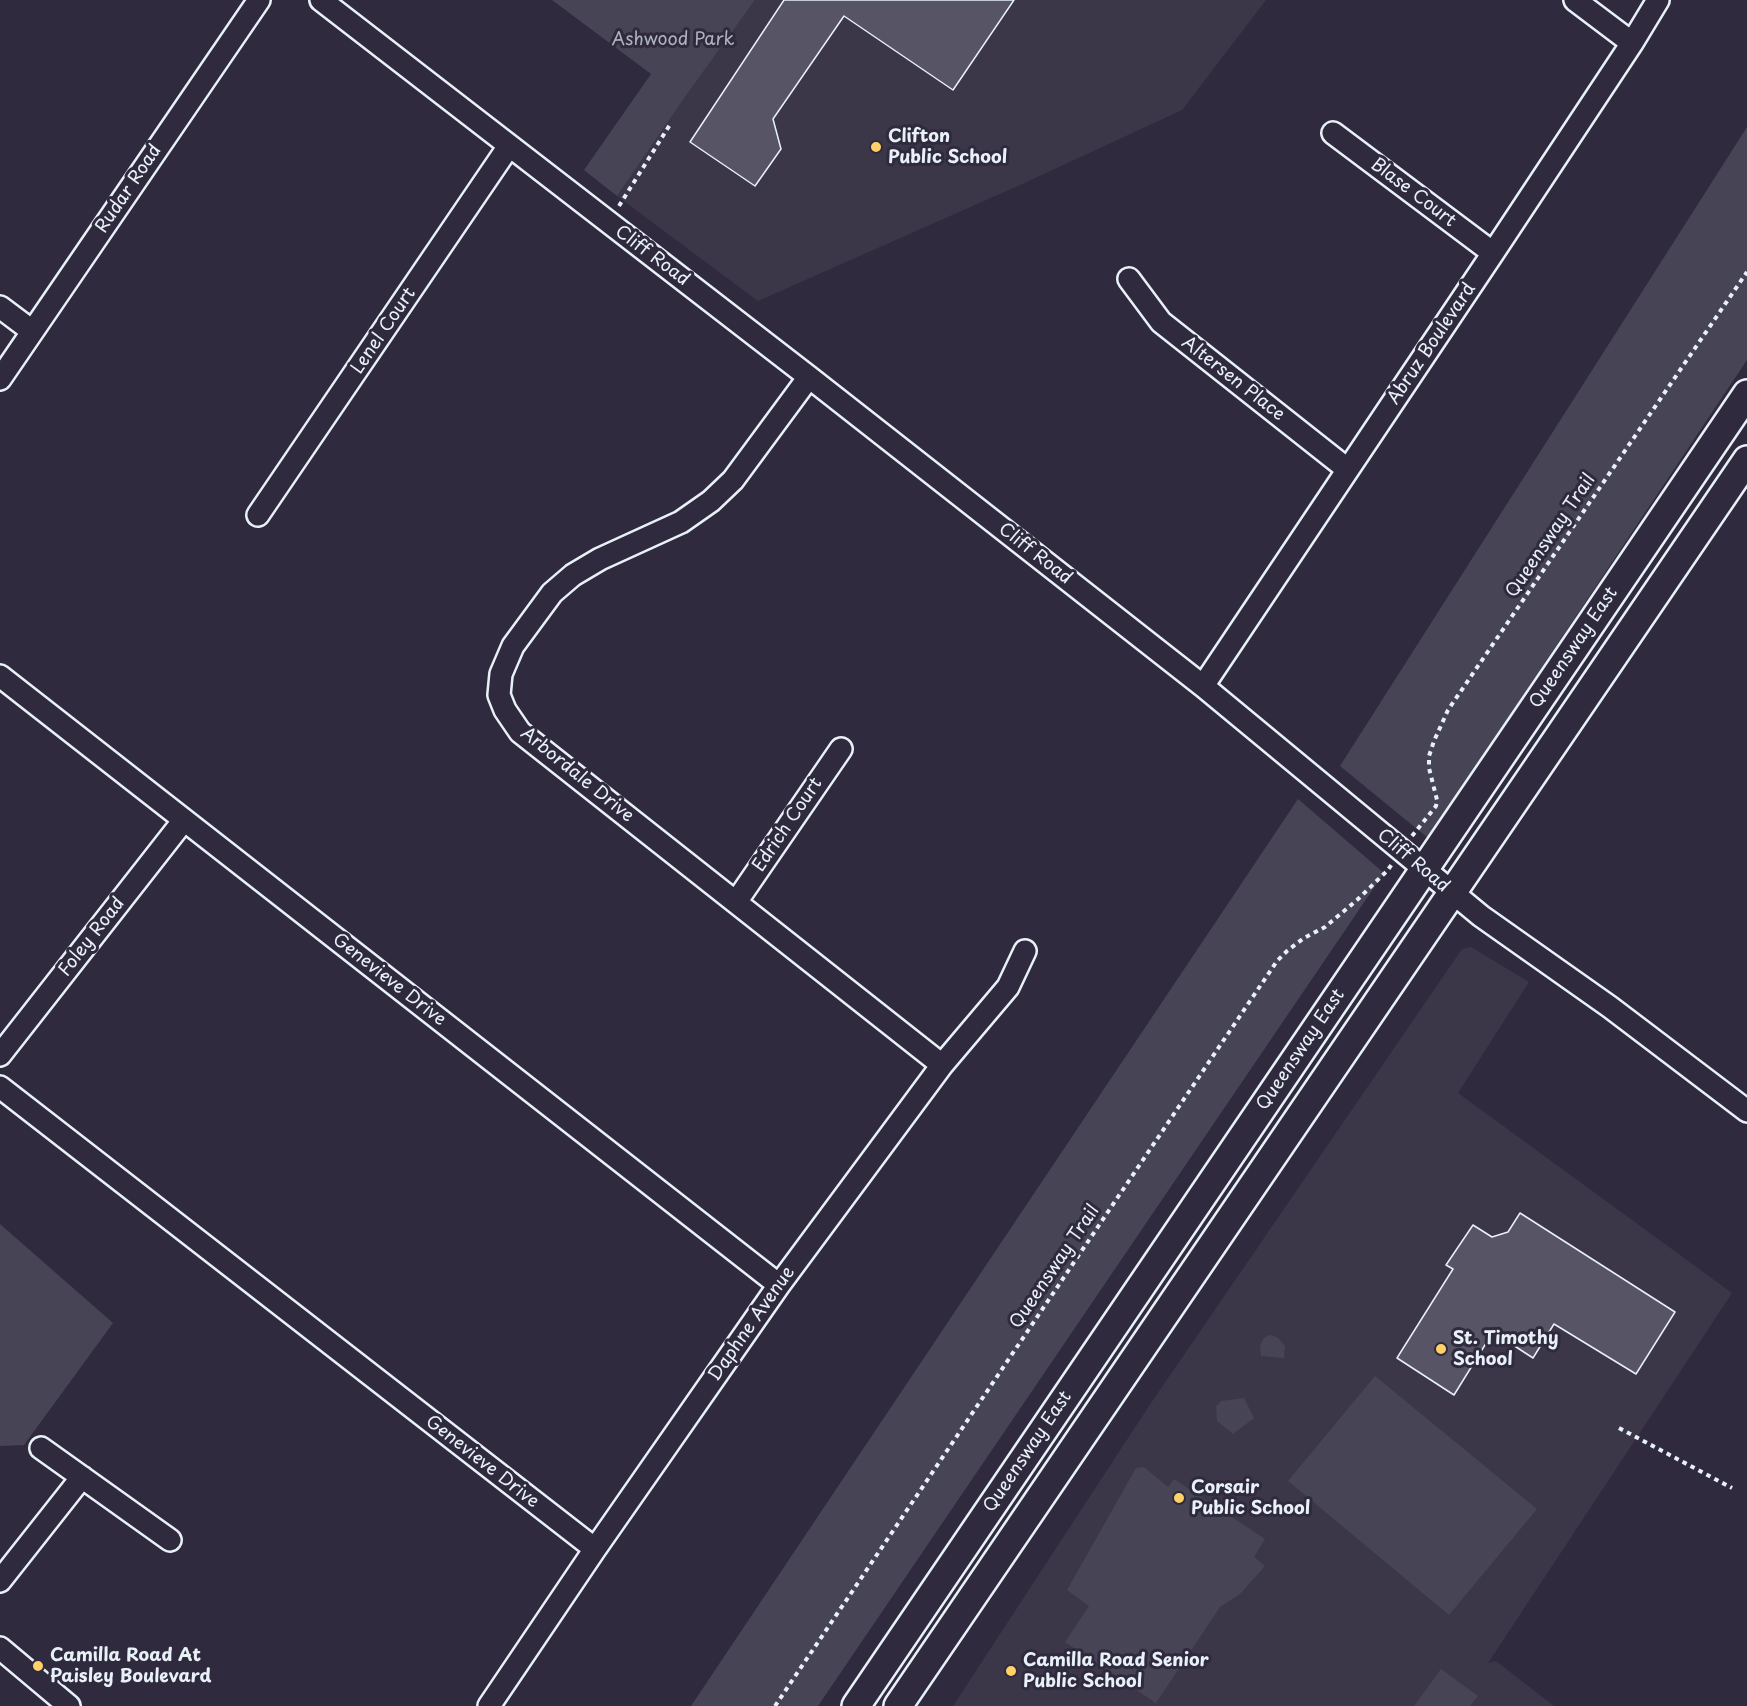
<!DOCTYPE html>
<html>
<head>
<meta charset="utf-8">
<style>
	body { margin:0 }
	canvas { display:block; background:#2f2a3d }
</style>
</head>
<body>
<canvas width="1747" height="1706"></canvas>
<script>
const context = document.querySelector('canvas').getContext('2d');
context.lineJoin = 'round';
function paint(path, color) { context.fillStyle = color; context.fill(path, 'evenodd'); }
const shape = rows => new Path2D(rows.map(r => 'M' + r).join(''));
function strokePath(path, color, width, dash) { context.strokeStyle = color; context.lineWidth = width; context.lineCap = dash ? 'butt' : 'round'; context.setLineDash(dash || []); context.stroke(path); }
function drawText(font, color, halo, rows, align = 'center') {
  context.font = font + ' "Playpen Sans",sans-serif'; context.lineWidth = 6; context.setLineDash([]); context.textBaseline = 'middle'; context.strokeStyle = halo; context.fillStyle = color; for (const [text, x, y, turn = 0] of rows) {
    context.save(); context.translate(x, y); context.rotate((+turn || 0) * Math.PI / 180); context.textAlign = isNaN(turn) ? turn : align; if (halo) context.strokeText(text, 0, 0); context.fillText(text, 0, 0); context.restore();
  }
}
paint(shape([
	[755,0,1266,0,1182,110,1020,185,758,301,617,196,685,97],
	[1471,947,1529,982,1458,1093,1732,1293,1488,1663,1496,1661,1554,1706,953,1706,1149,1406,1462,949]
]), '#3b3749');
paint(shape([
	[552,0,755,0,685,97,617,196,584,170,651,74],
	[1747,127,1747,360,1428,838,1340,766],
	[1298,799,1384,873,818,1706,691,1706],
	[0,1224,113,1323,24,1445,0,1446],
	[1269,1335,1277,1337,1285,1346,1284,1358,1261,1356,1260,1345,1264,1338],
	[1375,1376,1537,1509,1449,1615,1288,1481],
	[1244,1398,1254,1418,1233,1434,1217,1421,1216,1406,1221,1401],
	[1144,1467,1168,1487,1174,1479,1265,1539,1254,1557,1265,1566,1240,1594,1220,1607,1156,1703,1065,1642,1089,1606,1067,1590,1136,1468],
	[1441,1669,1478,1696,1470,1706,1414,1706]
]), '#464455');
const building = shape([
	[784,0,1014,0,953,90,844,16,773,119,781,149,755,186,690,142,784,0],
	[1520,1213,1675,1312,1636,1374,1554,1324,1533,1358,1493,1332,1454,1395,1397,1358,1453,1269,1446,1265,1473,1225,1492,1237,1508,1232,1520,1213]
]);
paint(building, '#575565');
strokePath(building, '#e8f1f8', 1.5);
const minor = shape([
	[321,0,809,377,1203,686,1481,916,1610,1007,1747,1111],
	[1575,0,1632,43],
	[1333,133,1493,253],
	[1129,279,1161,322,1347,469],
	[0,307,32,331],
	[809,377,733,480,711,501,681,522,600,559,573,575,552,593,513,646,501,674,499,695,505,710,520,732,942,1065],
	[0,379,259,0],
	[258,515,509,146],
	[0,676,779,1285],
	[1203,686,1493,253,1632,43,1658,0],
	[736,902,841,749],
	[0,1055,184,820],
	[0,1087,595,1549],
	[41,1448,170,1540],
	[0,1581,82,1477],
	[0,1648,69,1706],
	[489,1706,595,1549,779,1285,942,1065,1008,987,1025,951]
]);
const major = shape([
	[856,1706,1747,394],
	[898,1706,1747,460]
]);
strokePath(minor, '#e8f1f8', 26);
strokePath(major, '#e8f1f8', 32);
strokePath(shape([
	[619,206,671,123],
	[1412,836,1436,806,1437,800,1429,768,1429,756,1434,741,1448,710,1747,272],
	[1619,1428,1732,1488],
	[775,1706,1277,961,1287,951,1304,938,1325,927,1357,900,1387,871,1392,864]
]), '#e8f1f8', 4, [4.5, 4.5]);
strokePath(minor, '#2f2a3d', 21);
strokePath(major, '#2f2a3d', 27);
for (const [x, y, r, color] of [
	[876,147,6,"#ffd166"],
	[1441,1349,6,"#ffd166"],
	[1179,1498,6,"#ffd166"],
	[38,1666,6,"#ffd166"],
	[1011,1671,6,"#ffd166"]
]) { const dot = new Path2D(); dot.arc(x, y, r, 0, 2 * Math.PI); context.fillStyle = color; context.fill(dot); strokePath(dot, '#2f2a3d', 2); }
drawText('18px', '#afb4bf', '#2f2a3d', [
	["Ashwood Park",673,40]
]);
drawText('bold 18px', '#e8f1f8', '#2f2a3d', [
	["Clifton",888,137],
	["Public School",888,158],
	["St. Timothy",1453,1339],
	["School",1453,1360],
	["Corsair",1191,1488],
	["Public School",1191,1509],
	["Camilla Road At",50,1656],
	["Paisley Boulevard",50,1677],
	["Camilla Road Senior",1023,1661],
	["Public School",1023,1682]
], 'left');
drawText('18px', '#e8f1f8', '#2f2a3d', [
	["Rudar Road",129,189,-56],
	["Blase Court",1413,193,37],
	["Cliff Road",652,256,37],
	["Lenel Court",384,331,-56],
	["Abruz Boulevard",1432,344,-56],
	["Altersen Place",1233,379,38],
	["Queensway Trail",1551,536,-56],
	["Cliff Road",1035,554,38],
	["Queensway East",1574,648,-56],
	["Arbordale Drive",577,775,39],
	["Edrich Court",788,825,-56],
	["Cliff Road",1413,861,40],
	["Foley Road",92,937,-52],
	["Genevieve Drive",389,980,38],
	["Queensway East",1301,1050,-56],
	["Queensway Trail",1055,1267,-56],
	["Daphne Avenue",752,1324,-55],
	["Queensway East",1028,1452,-56],
	["Genevieve Drive",482,1462,38]
]);
</script>
</body>
</html>
